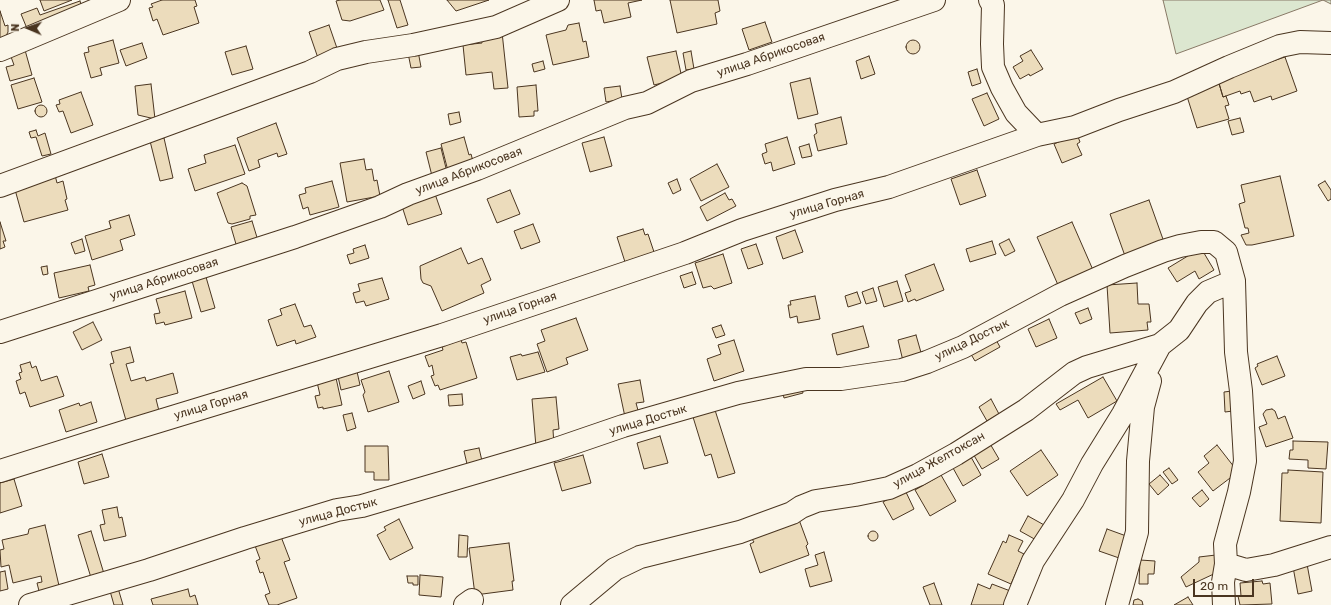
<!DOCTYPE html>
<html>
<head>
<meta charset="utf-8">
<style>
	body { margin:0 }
	#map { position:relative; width:1331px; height:605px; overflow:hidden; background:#fbf6e9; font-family:Rubik,sans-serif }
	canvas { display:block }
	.north { position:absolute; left:8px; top:8px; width:40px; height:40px; -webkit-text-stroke:3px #fbf6e9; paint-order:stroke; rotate:272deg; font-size:11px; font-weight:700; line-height:16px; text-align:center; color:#4a3520 }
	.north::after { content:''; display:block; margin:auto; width:14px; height:18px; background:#4a3520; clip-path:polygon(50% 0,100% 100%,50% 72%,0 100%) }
	.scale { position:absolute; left:1193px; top:579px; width:61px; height:18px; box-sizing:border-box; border:2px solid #4a3520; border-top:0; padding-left:5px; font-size:12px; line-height:14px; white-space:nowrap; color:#4a3520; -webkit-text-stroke:3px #fbf6e9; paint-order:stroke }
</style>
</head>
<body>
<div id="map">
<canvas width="1331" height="605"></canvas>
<div class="north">N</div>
<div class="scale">20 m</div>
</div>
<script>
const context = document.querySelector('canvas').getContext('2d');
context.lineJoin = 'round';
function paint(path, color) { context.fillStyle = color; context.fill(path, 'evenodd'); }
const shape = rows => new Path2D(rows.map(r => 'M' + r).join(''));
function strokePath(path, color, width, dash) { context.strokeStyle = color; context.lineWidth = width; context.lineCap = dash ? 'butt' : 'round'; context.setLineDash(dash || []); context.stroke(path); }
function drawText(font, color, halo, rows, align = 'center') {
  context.font = font + ' Rubik,sans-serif'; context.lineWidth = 3; context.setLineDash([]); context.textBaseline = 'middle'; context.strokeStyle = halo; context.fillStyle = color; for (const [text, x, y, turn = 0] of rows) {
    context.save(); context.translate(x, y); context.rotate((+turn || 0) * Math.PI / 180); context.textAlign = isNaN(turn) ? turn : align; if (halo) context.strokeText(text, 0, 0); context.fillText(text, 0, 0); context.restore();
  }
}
const green = shape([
	[1163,0,1331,0,1331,4,1323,0,1176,54,1163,0]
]);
paint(green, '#dce7d0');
strokePath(green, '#887966', 1);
const building = shape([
	[40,0,72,0,44,11,40,0],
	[162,0,195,0,197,6,194,7,199,23,163,35,157,19,153,21,149,8,153,7,151,4,162,0],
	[340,0,380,0,384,10,350,21,342,20,336,1,340,0],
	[388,0,400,0,408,25,397,28,388,0],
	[447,0,489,0,456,11,447,0],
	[594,0,642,0,628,3,631,17,604,23,601,10,596,11,594,0],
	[670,0,718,0,720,11,715,13,717,24,677,33,670,0],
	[80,1,83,11,28,31,21,14,37,8,40,15,80,1],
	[0,11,5,26,8,25,8,32,5,38,0,39,0,11],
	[765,22,772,42,749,50,742,29,765,22],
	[579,23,583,42,586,41,589,57,553,65,546,35,566,30,568,25,579,23],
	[329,25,339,54,319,61,309,32,329,25],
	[502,32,508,88,494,89,492,72,466,75,463,45,482,43,481,35,502,32],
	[113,40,119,63,100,68,102,75,91,78,84,53,89,52,88,47,113,40],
	'906 47a7 7 0 1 1 14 0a7 7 0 1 1-14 0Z',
	[142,43,147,58,126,66,120,50,142,43],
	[246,46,253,69,232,75,225,52,246,46],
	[25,50,32,75,10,81,6,67,14,65,10,54,25,50],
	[1031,50,1043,69,1030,76,1029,74,1020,79,1013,67,1023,61,1020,56,1031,50],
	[418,51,421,67,411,68,408,53,418,51],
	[676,51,682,78,654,85,647,57,676,51],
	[691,51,694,69,686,70,683,53,691,51],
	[869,56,875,74,861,79,856,61,869,56],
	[1285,57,1297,91,1272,100,1271,96,1254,102,1250,91,1241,94,1240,91,1223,97,1218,80,1285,57],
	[543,61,545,69,534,72,532,64,543,61],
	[977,69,981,83,972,86,968,72,977,69],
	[34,78,42,102,18,109,11,85,34,78],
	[810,78,818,114,798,119,790,83,810,78],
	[1218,80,1223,97,1226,96,1229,105,1225,106,1229,119,1197,128,1185,90,1218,80],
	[151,84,155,119,138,115,135,86,151,84],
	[536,85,538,111,534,111,534,116,519,117,517,87,536,85],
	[620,86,622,99,606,102,604,88,620,86],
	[81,92,93,125,71,133,63,111,59,112,56,105,60,104,59,100,81,92],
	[987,93,999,119,984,126,972,99,987,93],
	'35 111a6 6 0 1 1 12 0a6 6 0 1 1-12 0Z',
	[459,112,461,122,450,125,448,114,459,112],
	[841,117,847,144,818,151,814,135,817,133,815,124,841,117],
	[1240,118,1244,132,1232,135,1228,121,1240,118],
	[276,123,287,154,278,157,277,153,258,160,260,167,249,171,237,138,276,123],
	[36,130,38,136,45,133,51,154,42,156,36,137,31,138,29,132,36,130],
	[1077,134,1080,142,1077,144,1082,155,1062,163,1054,144,1077,134],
	[464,137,469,155,471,154,474,165,448,171,441,144,464,137],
	[604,137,612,166,590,172,582,143,604,137],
	[787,137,795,164,773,171,771,162,765,164,762,154,767,152,765,144,787,137],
	[164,138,173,178,160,181,150,141,164,138],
	[809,144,812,156,802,158,799,147,809,144],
	[235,145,245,174,195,191,188,169,206,163,204,155,235,145],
	[441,148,447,172,432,176,426,152,441,148],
	[364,159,366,170,372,169,374,181,377,180,380,196,347,202,340,163,364,159],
	[717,164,729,187,701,201,690,179,717,164],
	[977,170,986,196,960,205,951,179,977,170],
	[55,175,57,183,63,181,67,199,65,200,68,210,24,222,14,186,55,175],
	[1280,176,1294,236,1252,245,1246,245,1241,235,1249,233,1248,228,1245,228,1239,204,1245,202,1241,185,1280,176],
	[677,179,681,190,673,194,668,183,677,179],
	[332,181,339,207,310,215,308,207,303,209,299,195,306,193,305,188,332,181],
	[1325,181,1331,190,1331,199,1328,201,1318,185,1325,181],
	[242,183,247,186,256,215,250,216,250,219,232,224,228,223,217,193,242,183],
	[510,190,520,214,497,223,487,199,510,190],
	[434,191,442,214,408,225,401,203,434,191],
	[725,193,729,200,732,199,736,206,707,221,700,207,725,193],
	[1149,200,1164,242,1125,256,1110,214,1149,200],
	[129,215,135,235,120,240,123,250,92,260,85,236,111,228,109,221,129,215],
	[252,221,259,244,238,251,231,227,252,221],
	[0,222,6,241,3,241,5,247,0,249,0,222],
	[1072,222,1093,270,1058,285,1037,237,1072,222],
	[533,224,540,242,521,249,514,231,533,224],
	[643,229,645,235,648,234,654,252,625,262,617,237,643,229],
	[795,230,803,252,783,259,776,237,795,230],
	[82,239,85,251,75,254,71,243,82,239],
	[1009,239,1015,251,1005,256,999,244,1009,239],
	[992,241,996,254,970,262,966,249,992,241],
	[756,244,763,264,748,269,741,249,756,244],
	[365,245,369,258,350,264,347,255,354,253,353,249,365,245],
	[461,248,468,264,482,258,491,280,481,285,484,293,442,311,431,286,423,283,421,279,420,266,461,248],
	[1201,248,1214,270,1199,279,1195,271,1177,282,1168,268,1201,248],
	[723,254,732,283,714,289,711,286,703,288,695,263,723,254],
	[934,264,944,290,916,301,915,299,908,302,905,293,911,291,905,275,934,264],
	[90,265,95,285,88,287,89,291,59,298,54,273,90,265],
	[47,266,48,274,43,275,41,267,47,266],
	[692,272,696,284,684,288,680,276,692,272],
	[206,277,215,308,201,312,192,281,206,277],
	[382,278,389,299,366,306,364,301,356,303,353,293,360,291,358,284,382,278],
	[897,281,903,301,884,307,878,287,897,281],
	[1137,283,1138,304,1149,304,1151,322,1147,322,1148,330,1110,333,1107,285,1137,283],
	[873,288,877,301,866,304,862,292,873,288],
	[185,291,192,318,165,325,164,322,156,324,154,314,160,313,156,299,185,291],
	[857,292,861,303,848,307,845,296,857,292],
	[815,296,820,319,798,323,797,316,790,318,788,305,791,305,790,301,815,296],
	[295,304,304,327,311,325,316,337,296,344,295,340,277,346,268,320,282,315,280,309,295,304],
	[1088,308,1092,319,1080,324,1075,313,1088,308],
	[576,318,588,350,566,358,568,364,547,372,537,344,545,341,541,330,576,318],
	[1049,319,1057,338,1036,347,1028,329,1049,319],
	[93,322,102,340,82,350,73,332,93,322],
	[721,325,725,335,716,338,712,328,721,325],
	[863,326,869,347,837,355,832,334,863,326],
	[459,333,462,343,466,342,477,378,440,390,438,385,435,386,431,376,434,375,432,365,429,367,425,356,443,350,440,339,459,333],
	[916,335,922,356,903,361,898,340,916,335],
	[994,336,1000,347,975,361,969,351,994,336],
	[734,340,744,371,714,381,707,359,721,354,718,345,734,340],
	[130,347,134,362,126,364,131,381,145,377,146,381,173,373,178,393,156,399,160,415,127,424,110,364,114,363,111,352,130,347],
	[538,352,545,372,517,380,510,357,521,354,522,356,538,352],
	[1277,356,1285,376,1262,385,1255,368,1258,366,1257,364,1277,356],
	[30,362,32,368,36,366,41,381,57,376,64,396,30,407,25,392,20,394,16,381,21,379,19,373,22,372,20,365,30,362],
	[356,367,360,385,341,390,337,372,356,367],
	[389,371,399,402,368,412,363,395,365,392,361,380,389,371],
	[1103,377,1117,401,1088,418,1078,400,1060,410,1056,404,1103,377],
	[336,378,342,405,323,409,323,407,318,408,315,396,320,395,317,382,336,378],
	[640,380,644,402,636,403,639,414,625,417,618,384,640,380],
	[421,381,425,394,413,399,408,386,421,381],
	[801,384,803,393,784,398,782,389,801,384],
	[1232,391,1233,411,1225,412,1224,392,1232,391],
	[462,394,463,405,449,406,448,395,462,394],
	[556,397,559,429,553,430,554,445,536,447,532,399,556,397],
	[991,399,999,414,987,421,979,407,991,399],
	[91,402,97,422,66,432,59,410,79,403,80,406,91,402],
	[1272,409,1275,411,1278,419,1285,416,1293,438,1266,447,1259,427,1267,424,1263,414,1266,410,1272,409],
	[715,410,735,473,718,478,711,454,705,456,693,417,715,410],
	[352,413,356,428,347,431,343,415,352,413],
	[660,436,668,463,644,469,637,443,660,436],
	[1293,441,1328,442,1326,469,1308,468,1308,460,1289,459,1290,450,1293,450,1293,441],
	[989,442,999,459,982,469,972,452,989,442],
	[1217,445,1238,472,1213,491,1198,472,1209,463,1204,456,1217,445],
	[365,446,388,446,389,480,374,480,374,472,365,472,365,446],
	[479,448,482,461,467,464,464,451,479,448],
	[1041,450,1058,475,1027,496,1010,471,1041,450],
	[102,454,109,477,84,484,78,462,102,454],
	[583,455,591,483,562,491,554,463,583,455],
	[971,457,981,475,963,486,953,468,971,457],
	[1169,468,1178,480,1172,484,1163,472,1169,468],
	[1288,470,1323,472,1321,523,1280,521,1282,473,1288,473,1288,470],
	[941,475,956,501,930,516,915,490,941,475],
	[1160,475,1169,485,1158,495,1149,484,1160,475],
	[14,479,22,506,0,513,0,483,14,479],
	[905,490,914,509,893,520,883,502,905,490],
	[1202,490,1209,499,1200,507,1192,498,1202,490],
	[117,507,119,518,122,517,126,536,104,541,100,525,105,524,102,510,117,507],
	[1028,516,1046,526,1038,541,1020,531,1028,516],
	[798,517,808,544,806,546,809,555,760,573,750,544,754,542,752,539,779,529,778,525,798,517],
	[399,519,413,548,390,560,377,535,386,530,384,527,399,519],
	[45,525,60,590,40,595,37,583,42,582,41,576,13,583,9,565,1,567,0,550,4,549,2,540,28,534,29,529,45,525],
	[1107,529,1129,537,1122,559,1099,551,1107,529],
	'868 536a5 5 0 1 1 10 0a5 5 0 1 1-10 0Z',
	[91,531,105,577,92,581,78,535,91,531],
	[280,534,290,560,284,562,297,598,277,605,269,605,265,595,270,593,263,572,260,573,256,561,260,559,254,543,280,534],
	[459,535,468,536,467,557,458,557,459,535],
	[1009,535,1023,541,1018,551,1024,554,1011,584,988,574,1003,541,1006,543,1009,535],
	[509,543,514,581,512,581,513,590,475,595,469,548,509,543],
	[824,552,832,581,810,587,805,569,818,565,815,555,824,552],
	[1216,555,1218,572,1186,587,1181,577,1199,562,1199,557,1216,555],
	[1140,560,1155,561,1154,574,1148,574,1148,584,1139,584,1140,560],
	[1307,564,1312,591,1298,594,1293,567,1307,564],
	[5,571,8,589,0,591,0,572,5,571],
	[420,575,443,577,441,597,419,595,420,575],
	[407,576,418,576,418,585,413,585,413,583,408,583,407,576],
	[1262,581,1263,584,1270,583,1272,604,1240,605,1238,596,1241,596,1240,583,1262,581],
	[934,583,942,605,930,605,923,587,934,583],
	[978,584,990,589,992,584,1013,592,1008,605,971,605,978,584],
	[118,588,123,605,114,605,110,591,118,588],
	[188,589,190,597,195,595,198,605,153,605,151,599,188,589],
	[1188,597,1193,605,1174,605,1188,597],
	[1138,599,1142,601,1143,605,1133,605,1134,600,1138,599]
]);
paint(building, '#ecdcbc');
strokePath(building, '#4a3520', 1);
const minor = shape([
	[990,0,993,5,992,44,993,67,1002,88,1016,113,1037,135,1075,127,1119,110,1174,92,1229,67,1280,46,1300,42,1331,43],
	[0,50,119,0],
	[0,186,310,72,337,59,366,52,413,45,496,27,558,0],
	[0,332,295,237,380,207,408,194,477,169,625,108,647,103,691,81,747,64,934,0],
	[0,471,130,430,442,335,685,253,742,230,835,200,889,187,1037,135],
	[1226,564,1246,570,1274,565,1331,547],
	[30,605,149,570,245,538,337,510,362,506,553,450,623,426,738,393,806,379,841,379,902,370,927,362,963,347,1060,295,1125,266,1163,251,1180,246,1201,242,1214,242,1226,252,1234,281,1236,352,1241,391,1245,461,1239,492,1225,544,1226,564,1223,582,1224,605],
	[465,605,472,600],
	[572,605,615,569,640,557,740,532,792,513,801,507,816,501,855,495,889,488,918,475,956,454,1026,410,1074,373,1087,367,1160,345,1179,330,1197,303,1208,292,1234,281],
	[1015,605,1033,561,1073,500,1092,464,1123,414,1160,345],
	[1117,605,1137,532,1138,461,1143,407,1150,381]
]);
strokePath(minor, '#4a3520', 24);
strokePath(minor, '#fbf6e9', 22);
drawText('12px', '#4a3520', '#fbf6e9', [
	["улица Абрикосовая",771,55,-19],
	["улица Абрикосовая",469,171,-21],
	["улица Горная",827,204,-16],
	["улица Абрикосовая",164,279,-18],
	["улица Горная",520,308,-19],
	["улица Достык",972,340,-26],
	["улица Горная",211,405,-17],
	["улица Достык",648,420,-17],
	["улица Желтоксан",939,460,-29],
	["улица Достык",338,512,-15]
]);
</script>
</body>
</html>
